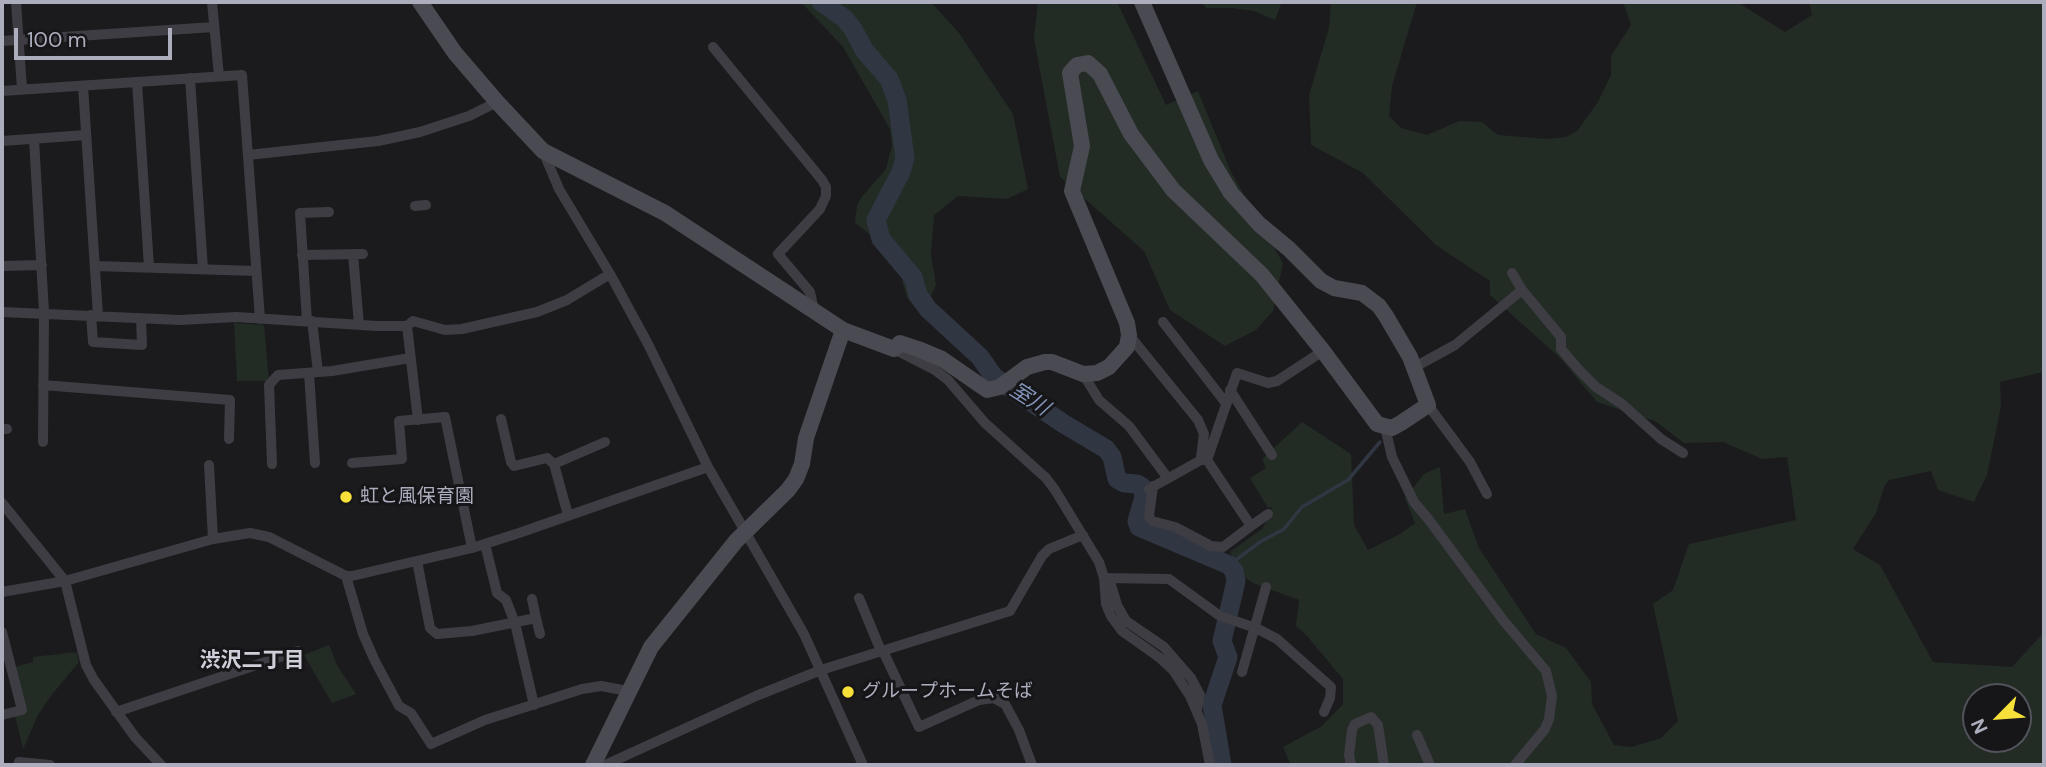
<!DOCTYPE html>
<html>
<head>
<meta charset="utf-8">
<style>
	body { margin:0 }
	#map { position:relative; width:2046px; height:767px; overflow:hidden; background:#1b1b1d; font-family:"DM Sans",sans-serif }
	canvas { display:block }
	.frame { position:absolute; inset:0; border:4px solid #adaebd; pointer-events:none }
	.north { position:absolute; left:1962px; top:683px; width:70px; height:70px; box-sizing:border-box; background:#161518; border:2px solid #52525a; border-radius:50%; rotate:245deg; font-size:19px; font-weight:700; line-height:28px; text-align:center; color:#adaebd }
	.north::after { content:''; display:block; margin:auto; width:24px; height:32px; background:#f7e039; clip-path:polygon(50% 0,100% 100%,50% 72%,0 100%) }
	.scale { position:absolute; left:14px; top:28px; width:158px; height:32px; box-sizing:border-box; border:4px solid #adaebd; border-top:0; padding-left:9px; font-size:21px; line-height:24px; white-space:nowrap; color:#adaebd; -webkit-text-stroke:5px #161518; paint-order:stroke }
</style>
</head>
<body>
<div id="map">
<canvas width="2046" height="767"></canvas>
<div class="frame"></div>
<div class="north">N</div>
<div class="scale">100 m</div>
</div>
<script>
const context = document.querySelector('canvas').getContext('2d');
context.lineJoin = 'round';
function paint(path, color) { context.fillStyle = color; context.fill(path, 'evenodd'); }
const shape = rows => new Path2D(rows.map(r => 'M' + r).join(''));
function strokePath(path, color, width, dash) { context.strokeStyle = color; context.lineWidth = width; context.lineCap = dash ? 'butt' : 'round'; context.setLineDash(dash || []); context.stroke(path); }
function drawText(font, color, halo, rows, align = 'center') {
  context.font = font + ' "DM Sans","Noto Sans JP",sans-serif'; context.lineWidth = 6; context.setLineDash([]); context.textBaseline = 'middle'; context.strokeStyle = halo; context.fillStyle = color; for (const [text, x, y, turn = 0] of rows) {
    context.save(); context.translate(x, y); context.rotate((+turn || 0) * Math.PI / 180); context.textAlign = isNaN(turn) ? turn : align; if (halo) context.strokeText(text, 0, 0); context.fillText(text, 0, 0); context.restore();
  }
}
paint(shape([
	[801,2,931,2,959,33,1013,114,1028,189,1007,199,958,196,934,215,931,255,936,285,922,316,907,298,900,273,872,236,855,223,857,206,861,198,886,169,892,145,890,129,843,47],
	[1038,2,1117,2,1166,105,1198,91,1231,172,1283,263,1273,311,1256,330,1225,346,1170,310,1144,251,1060,177,1034,39],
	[1202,2,1282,2,1275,20,1254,11,1232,8,1206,8],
	[1331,2,1417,2,1392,86,1389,116,1401,128,1427,135,1459,121,1482,122,1498,135,1547,139,1566,137,1577,131,1598,102,1611,75,1611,56,1631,25,1623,2,1737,2,1785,32,1812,15,1809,2,2044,2,2044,380,2043,372,2000,382,2001,406,1987,475,1974,502,1938,490,1931,471,1889,480,1884,487,1876,513,1853,549,1880,565,1933,662,2012,667,2044,632,2044,765,1297,765,1290,763,1283,747,1322,726,1343,704,1343,679,1307,636,1296,626,1299,600,1253,583,1241,575,1230,552,1263,528,1272,507,1268,508,1250,478,1266,468,1262,459,1302,422,1351,454,1354,525,1368,550,1400,534,1415,523,1405,498,1424,474,1440,467,1444,514,1465,509,1479,548,1536,634,1566,648,1591,682,1592,704,1614,745,1631,747,1661,738,1678,721,1653,604,1673,590,1689,544,1796,520,1787,457,1762,459,1723,442,1684,443,1655,421,1597,402,1560,358,1490,295,1490,281,1436,245,1363,173,1311,145,1309,95,1329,28],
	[1976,697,2018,697,2018,739,1976,739],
	[234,323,264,325,269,381,237,381],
	[329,645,338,667,356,694,332,703,304,655],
	[77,652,79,662,50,697,38,715,23,749,15,716,26,713,15,667,33,662,33,657]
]), '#222c25');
strokePath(shape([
	[1229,565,1260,542,1284,529,1302,507,1348,480,1380,442]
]), '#303642', 3.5);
strokePath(shape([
	[821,2,844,18,853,29,864,50,889,79,897,100,905,158,901,172,876,220,881,239,913,277,918,295,928,309,980,357,994,377,1064,424,1106,449,1112,457,1117,479,1124,483,1137,484,1142,487,1144,497,1137,521,1139,527,1229,565,1234,571,1236,581,1222,641,1228,657,1212,705,1222,765]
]), '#303642', 19);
strokePath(shape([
	[16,2,22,89],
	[212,2,219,76],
	[2,41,214,27],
	[713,47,822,180,826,187,826,196,820,209,778,254,810,292,814,310],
	[190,78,203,269],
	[137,82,149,267],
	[83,86,98,315],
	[2,91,242,75,260,319],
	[34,139,44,312,43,442],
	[2,141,86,135],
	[543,151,559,189,610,274,648,344,708,467,804,634,863,765],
	[248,155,378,141,420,132,469,116,497,102],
	[415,206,426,205],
	[353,254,359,325],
	[302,255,363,254],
	[2,266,42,265],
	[95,266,256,271],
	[1512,273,1522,290,1561,337,1561,349,1580,371,1596,387,1622,404,1661,439,1683,453],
	[2,312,180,320,236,317,377,326,407,326,413,321,445,330,462,329,537,312,567,300,610,274],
	[91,315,93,342,142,345,141,318],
	[307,321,300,213,329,212],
	[312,321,318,372],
	[1163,322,1225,402],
	[407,326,418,420],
	[1129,335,1198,420,1204,434,1201,457],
	[894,349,935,370,948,380,985,423,1046,478,1055,490,1099,562,1104,578,1106,604,1111,616,1122,631,1160,658,1173,670,1190,696,1202,724,1210,765],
	[1413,368,1455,345,1522,290],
	[309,373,315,463],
	[1083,374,1099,400,1129,426,1167,477],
	[43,385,230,400,229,439],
	[1230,390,1272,455],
	[1428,405,1470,462,1487,494],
	[501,419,511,462,514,466,547,458,554,464],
	[1385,427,1392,457,1414,502,1429,520,1503,620,1546,671,1552,696,1549,719,1545,729,1515,765],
	[2,429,7,429],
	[352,463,402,459,399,421,445,417,472,548],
	[272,464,269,385,278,375,332,371,410,358],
	[209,465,213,539],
	[1153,486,1149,516,1152,521,1175,527,1211,546,1223,547,1251,526,1207,460],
	[1149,489,1201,460,1207,460,1237,373,1268,383,1277,381,1323,351],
	[2,503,65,581,86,665,94,680,135,737,161,765],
	[568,515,554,464,605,442],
	[1251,526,1268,514],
	[485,544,497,593,506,600,515,623,534,705],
	[417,561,430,628,437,634,472,631,536,618,532,599],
	[346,576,363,634,375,661,399,706,411,713,431,744,485,720,582,689,601,686,628,691],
	[1104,578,1169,579,1220,616,1256,628,1277,639,1331,687,1330,698,1324,712],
	[1109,578,1117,605,1126,621,1164,647,1191,678,1200,695,1197,709],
	[2,592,65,581,213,539,250,533,269,537,346,576,352,576,472,548,519,533,708,467],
	[859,598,881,651],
	[536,618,540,634],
	[2,632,22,710,2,715],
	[883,651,919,727,979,700,994,698,1005,704,1019,730,1032,765],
	[1242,672,1266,587],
	[116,712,298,651],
	[1417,735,1430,765],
	[18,765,19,762,50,765],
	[605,765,756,696,821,670,1010,611,1042,556,1049,549,1083,535],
	[1351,765,1349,755,1352,730,1355,724,1371,717,1378,725,1384,765]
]), '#3e3d44', 10);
strokePath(shape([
	[420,2,455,53,497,102,543,151,665,213,843,330,894,349,900,343,918,349,942,359,987,390,1000,387,1027,367,1045,362,1052,362,1083,374,1097,373,1109,367,1127,347,1129,335,1127,323,1072,191,1082,146,1070,73,1077,65,1088,63,1100,74,1131,134,1173,190,1262,275,1323,351,1377,424,1392,428,1401,423,1428,405,1410,357,1386,316,1379,306,1362,293,1334,288,1321,281,1289,249,1259,224,1231,193,1211,160,1142,2],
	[593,765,651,647,736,541,788,490,796,479,802,464,806,438,843,330]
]), '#494a52', 16);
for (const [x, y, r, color] of [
	[346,497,7,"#f7e039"],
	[848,692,7,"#f7e039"]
]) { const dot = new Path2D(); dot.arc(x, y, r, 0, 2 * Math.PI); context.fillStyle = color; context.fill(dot); strokePath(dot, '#161518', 2.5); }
drawText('19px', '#adaebd', '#161518', [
	["虹と風保育園",360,497],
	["グループホームそば",862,692]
], 'left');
drawText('italic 21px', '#8494b8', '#161518', [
	["室川",1029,400,33]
]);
drawText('bold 21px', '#cecfd8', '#161518', [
	["渋沢二丁目",252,661]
]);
</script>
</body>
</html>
